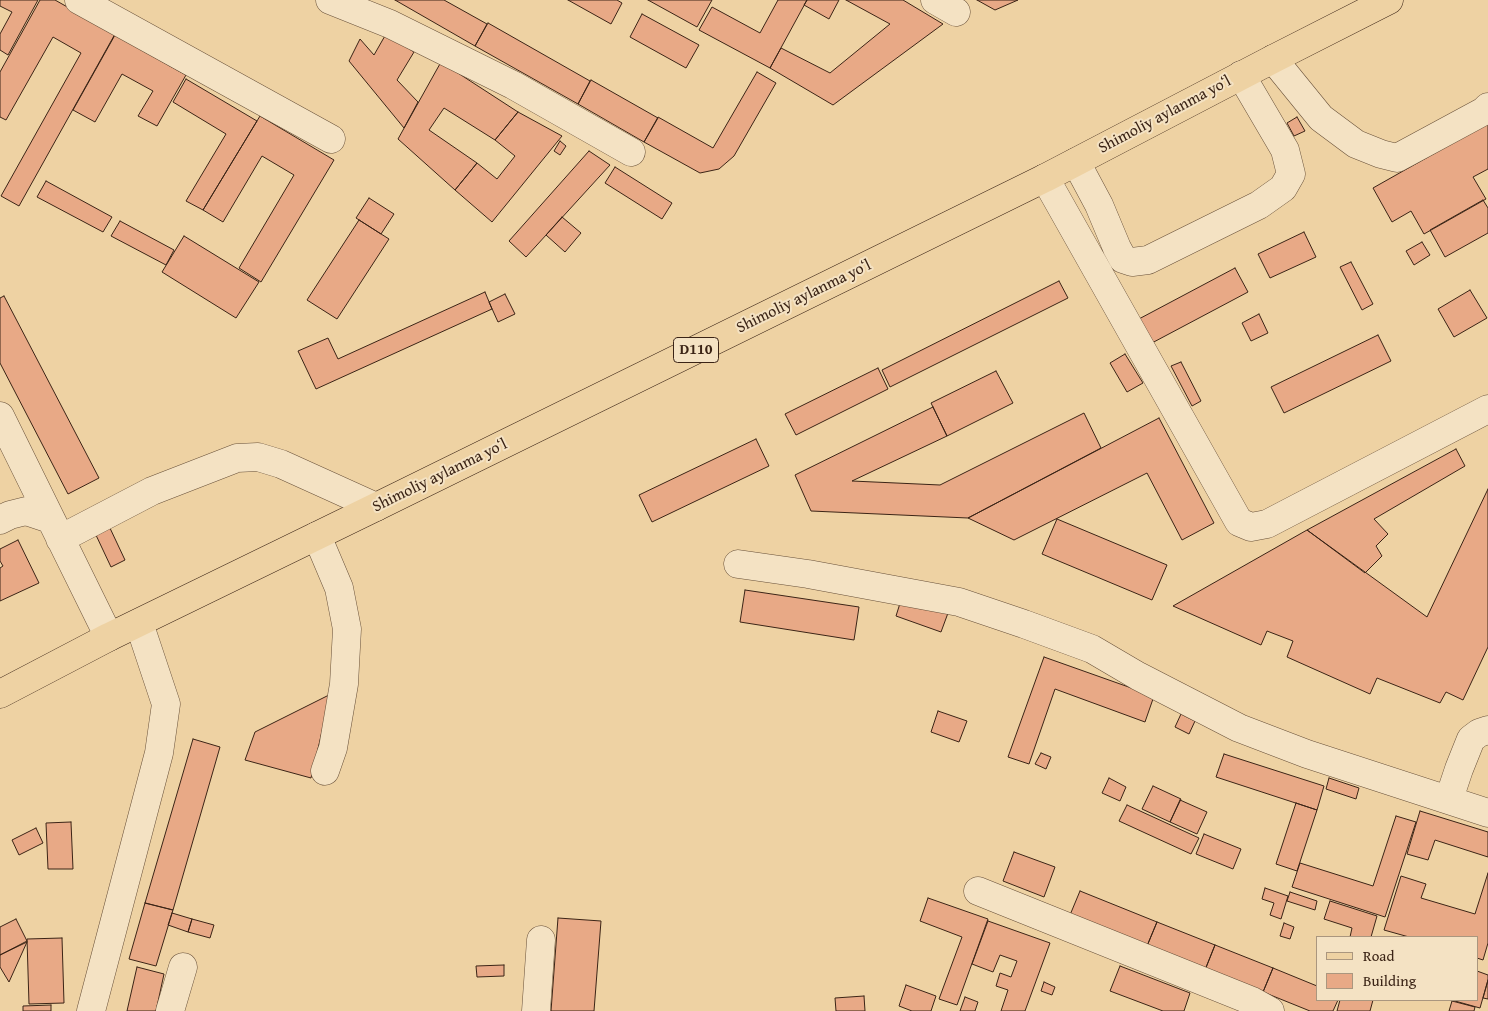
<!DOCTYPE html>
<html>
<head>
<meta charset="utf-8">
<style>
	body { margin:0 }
	#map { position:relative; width:1488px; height:1011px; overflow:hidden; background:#eed2a3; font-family:"Gentium Book Plus",serif }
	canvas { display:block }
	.legend { position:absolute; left:1316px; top:936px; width:162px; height:65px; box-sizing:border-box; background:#f4e2c3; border:1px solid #aa967e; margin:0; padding:6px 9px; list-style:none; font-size:15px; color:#3b2416 }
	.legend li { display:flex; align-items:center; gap:10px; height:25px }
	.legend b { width:25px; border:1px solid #aa967e }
</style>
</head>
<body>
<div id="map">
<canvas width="1488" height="1011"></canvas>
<ul class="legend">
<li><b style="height:6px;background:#eed2a3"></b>Road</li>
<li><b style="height:14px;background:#e8a986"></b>Building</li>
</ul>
</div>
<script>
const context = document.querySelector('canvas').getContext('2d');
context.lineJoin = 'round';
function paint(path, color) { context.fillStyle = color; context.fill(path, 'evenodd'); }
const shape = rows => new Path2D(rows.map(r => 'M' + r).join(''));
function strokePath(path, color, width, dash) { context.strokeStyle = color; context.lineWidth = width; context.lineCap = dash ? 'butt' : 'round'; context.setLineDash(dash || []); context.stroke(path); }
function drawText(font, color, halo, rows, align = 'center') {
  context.font = font + ' "Gentium Book Plus",serif'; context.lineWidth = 4; context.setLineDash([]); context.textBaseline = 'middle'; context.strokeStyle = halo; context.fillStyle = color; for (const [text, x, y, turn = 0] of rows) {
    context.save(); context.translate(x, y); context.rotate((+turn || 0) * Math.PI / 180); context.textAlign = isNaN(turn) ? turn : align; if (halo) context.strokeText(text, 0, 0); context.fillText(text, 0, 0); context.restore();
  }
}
const building = shape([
	[0,0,38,0,8,55,0,50,0,34,12,12,0,6,0,0],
	[40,0,55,0,115,34,19,206,1,196,81,53,53,37,6,120,0,117,0,72,40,0],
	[395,0,444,0,487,24,475,46,395,0],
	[568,0,617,0,622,3,611,24,568,0],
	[648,0,712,0,697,27,648,0],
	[778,0,807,0,770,68,699,30,712,7,760,33,778,0],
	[807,0,839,0,829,19,804,5,807,0],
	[846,0,903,0,943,24,833,105,770,68,781,48,830,73,890,24,846,0],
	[977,0,1018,0,995,10,977,0],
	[642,14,699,45,686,68,630,37,642,14],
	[488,23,590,81,578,104,475,46,488,23],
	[386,34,414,52,397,80,418,102,404,128,349,61,360,39,374,55,386,34],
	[115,35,186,75,157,126,138,116,153,91,122,74,95,122,73,110,115,35],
	[441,62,518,112,495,140,444,108,429,130,477,163,455,190,398,139,441,62],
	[757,72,776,83,734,156,719,169,700,173,644,142,658,117,713,148,757,72],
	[186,79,257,121,203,210,186,201,226,134,173,102,186,79],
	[591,80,658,118,644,142,578,104,591,80],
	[518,112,562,136,492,222,455,190,477,163,497,179,515,156,495,140,518,112],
	[260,116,334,160,261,282,239,268,294,175,262,156,223,222,203,210,260,116],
	[1297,117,1305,131,1294,136,1287,123,1297,117],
	[1488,123,1488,169,1473,177,1486,199,1424,234,1411,211,1392,222,1373,188,1488,123],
	[560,141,566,146,560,155,554,151,560,141],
	[589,151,610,165,526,257,509,241,589,151],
	[615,167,672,203,662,219,605,183,615,167],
	[46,181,112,217,103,232,37,197,46,181],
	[369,198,394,214,381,234,356,218,369,198],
	[1483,200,1488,208,1488,233,1445,257,1430,230,1483,200],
	[562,217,581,233,565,252,546,235,562,217],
	[359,220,389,239,337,319,307,300,359,220],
	[120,221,174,250,166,265,111,236,120,221],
	[1304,232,1316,257,1270,278,1258,254,1304,232],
	[184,236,259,282,236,318,162,272,184,236],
	[1422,242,1430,255,1414,265,1406,251,1422,242],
	[1351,262,1373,304,1362,310,1340,267,1351,262],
	[1235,268,1248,292,1150,344,1137,320,1235,268],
	[1059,281,1068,298,890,387,882,370,1059,281],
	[1470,290,1487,318,1454,337,1438,309,1470,290],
	[485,292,492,309,316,389,298,351,328,338,338,359,485,292],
	[505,294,515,314,498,322,489,302,505,294],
	[4,296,99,478,68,494,0,363,0,298,4,296],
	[1259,314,1268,333,1251,341,1242,323,1259,314],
	[1378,335,1391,361,1284,413,1271,387,1378,335],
	[1125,354,1143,383,1127,392,1110,363,1125,354],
	[1181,362,1201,401,1192,406,1171,366,1181,362],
	[878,368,888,389,796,435,785,414,878,368],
	[996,371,1013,403,947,436,931,403,996,371],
	[933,407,947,436,852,481,940,485,1084,413,1101,448,968,518,811,511,795,475,933,407],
	[1159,418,1214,523,1182,540,1147,473,1014,540,968,518,1159,418],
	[756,439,769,466,652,522,639,495,756,439],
	[1456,449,1465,466,1374,519,1388,534,1376,546,1382,556,1365,573,1307,530,1456,449],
	[1488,489,1488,647,1463,700,1446,692,1440,703,1377,678,1370,694,1287,657,1293,641,1267,631,1261,645,1173,606,1307,530,1427,617,1488,489],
	[1057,519,1167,565,1152,600,1042,554,1057,519],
	[109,526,125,560,111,567,95,533,109,526],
	[18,540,39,583,0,601,0,568,3,566,0,561,0,549,18,540],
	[745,590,859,607,854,640,740,622,745,590],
	[902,597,948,613,941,632,896,616,902,597],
	[1044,657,1154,696,1145,722,1055,689,1029,764,1008,757,1044,657],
	[331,694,311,778,245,760,255,732,331,694],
	[938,711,967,721,959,742,931,732,938,711],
	[1181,714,1195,721,1189,734,1175,727,1181,714],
	[193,739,220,747,173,910,145,903,193,739],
	[1041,753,1051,757,1046,769,1035,764,1041,753],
	[1224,754,1324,786,1317,810,1216,777,1224,754],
	[1109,778,1126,787,1120,801,1102,793,1109,778],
	[1329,778,1359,788,1356,799,1326,789,1329,778],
	[1153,786,1181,799,1170,822,1142,809,1153,786],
	[1180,800,1207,812,1197,834,1170,822,1180,800],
	[1296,803,1317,810,1297,871,1276,864,1296,803],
	[1127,805,1199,838,1191,854,1119,821,1127,805],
	[1420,811,1488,832,1488,857,1435,840,1428,860,1407,854,1420,811],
	[1396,816,1416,822,1385,917,1292,887,1300,863,1373,886,1396,816],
	[71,822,73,869,48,869,46,823,71,822],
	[36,828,43,843,19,855,12,840,36,828],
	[1204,834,1241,849,1233,869,1196,854,1204,834],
	[1014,852,1055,867,1044,897,1003,881,1014,852],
	[1488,873,1488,943,1483,960,1477,958,1477,937,1409,937,1384,930,1401,876,1426,884,1421,898,1475,914,1488,873],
	[1265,888,1288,896,1281,919,1270,915,1274,903,1262,899,1265,888],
	[1080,891,1157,922,1147,946,1070,915,1080,891],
	[1290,892,1317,901,1315,910,1287,901,1290,892],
	[928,898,988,919,957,1005,939,999,962,937,920,921,928,898],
	[1330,901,1377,916,1371,937,1350,937,1352,928,1324,919,1330,901],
	[145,903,173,910,156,966,129,959,145,903],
	[172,913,192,919,188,932,168,925,172,913],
	[558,918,601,921,594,1011,551,1011,558,918],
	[16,919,27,941,0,955,0,927,16,919],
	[192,919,214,925,210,938,188,932,192,919],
	[988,921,1050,943,1025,1011,1001,1011,1008,990,996,986,1000,973,1011,977,1017,961,1000,955,993,972,972,964,988,921],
	[1157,922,1215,945,1205,970,1147,946,1157,922],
	[1284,923,1294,927,1290,939,1280,936,1284,923],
	[62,938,64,1003,29,1004,27,939,62,938],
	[27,942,9,982,0,967,0,955,27,942],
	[1215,945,1273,968,1263,992,1205,970,1215,945],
	[504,965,504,976,477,977,476,966,504,965],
	[1120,966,1190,993,1184,1011,1163,1011,1110,991,1120,966],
	[137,967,164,974,156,1011,127,1011,137,967],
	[1273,968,1317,986,1317,1000,1338,1000,1333,1011,1310,1011,1263,992,1273,968],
	[1477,971,1488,975,1488,980,1480,1008,1455,1001,1456,1000,1477,1000,1477,971],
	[1488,980,1488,999,1483,998,1488,980],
	[1044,982,1055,987,1052,995,1041,991,1044,982],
	[906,985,936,996,931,1011,912,1011,899,1006,906,985],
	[864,996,865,1011,836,1011,835,998,864,996],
	[965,997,978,1002,975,1011,960,1011,965,997],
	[1340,1000,1373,1000,1370,1011,1337,1011,1340,1000],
	[1452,1001,1475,1007,1474,1011,1449,1011,1452,1001],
	[51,1005,51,1011,23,1011,23,1006,51,1005]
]);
paint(building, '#e8a986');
strokePath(building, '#3b2416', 1);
const minor = shape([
	[79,0,331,139],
	[330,0,390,24,513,85,631,152],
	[935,0,956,12],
	[1273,59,1321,118,1356,144,1381,154,1397,158,1484,111,1488,107],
	[1076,162,1099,205,1117,248,1123,259,1132,262,1148,260,1259,205,1283,188,1291,174,1285,150,1241,75],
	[1045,178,1239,522,1251,527,1267,524,1488,409],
	[0,416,109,637],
	[0,520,10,515,26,511,50,519],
	[317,536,339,588,347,629,344,684,333,748,325,771],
	[60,539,152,491,237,458,258,457,281,464,376,507],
	[738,564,808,574,959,602,1024,624,1092,649,1138,676,1239,728,1307,754,1488,813],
	[1449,799,1459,769,1471,739,1479,733,1488,730],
	[978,891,1252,1001,1270,1011],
	[91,1011,159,753,166,704,139,623],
	[170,1011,183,967],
	[536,1011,541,940]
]);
const major = shape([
	[0,694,109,637,376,507,1045,178,1273,59,1389,0]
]);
strokePath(minor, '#685039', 29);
strokePath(major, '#3b2416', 29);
strokePath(minor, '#f4e2c3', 28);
strokePath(major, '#eed2a3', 28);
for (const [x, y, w] of [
	[696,350,45]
]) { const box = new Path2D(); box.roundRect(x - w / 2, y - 12.5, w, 25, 4); context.fillStyle = '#f4e2c3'; context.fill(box); strokePath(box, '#3b2416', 1); }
drawText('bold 15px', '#3b2416', null, [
	["D110",696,350]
]);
drawText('16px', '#3b2416', '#f4e2c3', [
	["Shimoliy aylanma yoʻl",1165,115,-28],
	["Shimoliy aylanma yoʻl",804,297,-26],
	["Shimoliy aylanma yoʻl",440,476,-26]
]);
</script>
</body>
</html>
